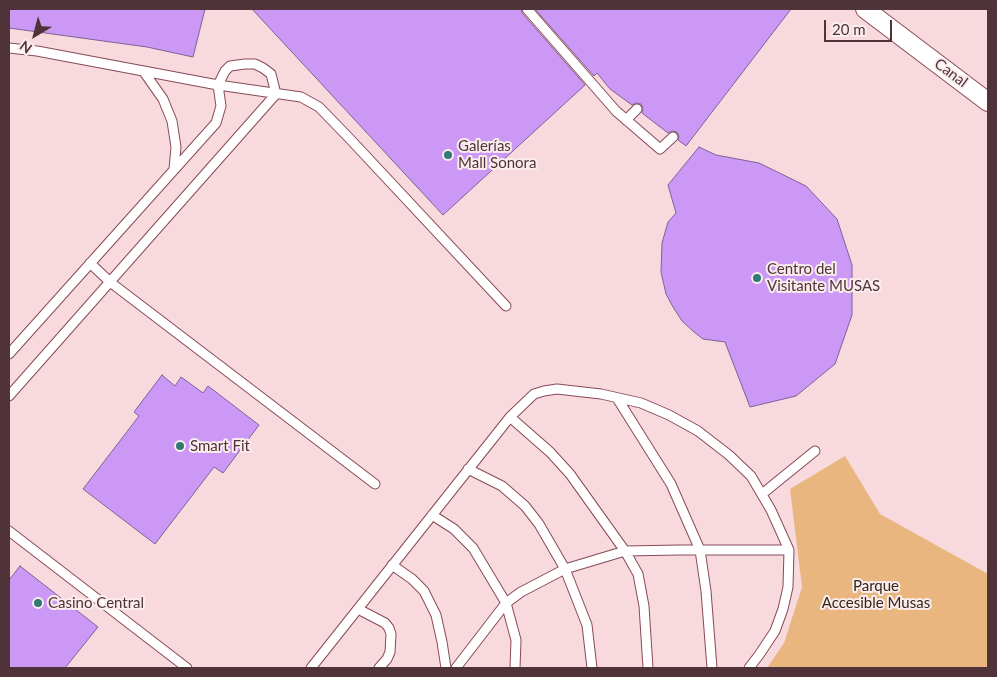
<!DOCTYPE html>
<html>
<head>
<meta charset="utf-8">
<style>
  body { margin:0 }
  #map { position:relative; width:997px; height:677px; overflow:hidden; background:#f8dade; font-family:Lato,sans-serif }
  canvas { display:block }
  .frame { position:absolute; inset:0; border:10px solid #503338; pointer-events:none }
  .north { position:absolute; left:10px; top:10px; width:50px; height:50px; -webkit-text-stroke:4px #fbecee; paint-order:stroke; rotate:217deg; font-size:14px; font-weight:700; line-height:20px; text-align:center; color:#503338 }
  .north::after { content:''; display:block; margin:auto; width:18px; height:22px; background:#503338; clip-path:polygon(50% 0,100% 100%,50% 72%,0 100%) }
  .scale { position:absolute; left:824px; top:20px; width:68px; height:22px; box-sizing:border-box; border:2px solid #503338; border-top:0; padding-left:6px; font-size:15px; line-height:18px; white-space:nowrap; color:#503338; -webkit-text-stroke:4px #fbecee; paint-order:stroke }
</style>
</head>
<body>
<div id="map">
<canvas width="997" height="677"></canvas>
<div class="frame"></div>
<div class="north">N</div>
<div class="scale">20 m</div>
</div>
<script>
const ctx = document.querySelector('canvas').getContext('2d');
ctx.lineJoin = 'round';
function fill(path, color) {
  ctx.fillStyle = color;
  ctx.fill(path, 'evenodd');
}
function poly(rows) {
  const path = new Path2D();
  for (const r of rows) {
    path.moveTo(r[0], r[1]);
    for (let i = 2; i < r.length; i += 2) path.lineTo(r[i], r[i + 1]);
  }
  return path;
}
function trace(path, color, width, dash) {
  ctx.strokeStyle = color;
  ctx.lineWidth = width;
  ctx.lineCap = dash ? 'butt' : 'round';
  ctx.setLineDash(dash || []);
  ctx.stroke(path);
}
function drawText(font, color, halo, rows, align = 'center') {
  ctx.font = font + ' Lato,sans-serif';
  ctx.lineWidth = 4;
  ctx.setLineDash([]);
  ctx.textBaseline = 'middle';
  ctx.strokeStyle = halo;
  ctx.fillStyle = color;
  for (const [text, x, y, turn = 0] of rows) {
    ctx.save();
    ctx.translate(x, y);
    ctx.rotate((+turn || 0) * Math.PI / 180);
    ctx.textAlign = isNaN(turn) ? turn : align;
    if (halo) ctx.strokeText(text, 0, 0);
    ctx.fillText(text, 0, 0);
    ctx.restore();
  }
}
fill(poly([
  [845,456,880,514,988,574,988,668,767,668,784,643,802,587,790,489]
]), '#e9b67f');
const building = poly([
  [9,9,205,9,193,57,147,47,9,28,9,9],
  [252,9,521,9,522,13,585,85,443,215,252,9],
  [535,9,791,9,686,146,678,140,679,136,677,132,672,131,668,133,642,113,643,108,641,104,636,103,632,105,610,89,597,73,594,76,535,9],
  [699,147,716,155,759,163,806,186,837,219,852,265,852,315,835,364,796,396,750,407,725,342,703,339,694,332,682,321,673,307,666,294,661,272,662,243,668,222,676,213,668,185,699,147],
  [162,375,175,386,181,377,203,393,208,386,259,425,223,473,214,467,155,544,83,489,139,416,134,412,162,375],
  [20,566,98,627,65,668,9,668,9,580,20,566]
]);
fill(building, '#cb98f6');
trace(building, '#7d6195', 1);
const service = poly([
  [527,9,616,111,660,149,673,137],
  [9,48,37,51,218,85,301,97,319,107,350,139,506,306],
  [144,72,163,99,172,121,176,147,174,169],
  [626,120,637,109],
  [90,263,110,282,375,484],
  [9,354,216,123,221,106,218,85,225,71,230,66,245,64,255,64,263,68,271,74,276,94],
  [9,396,276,94],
  [617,398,671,484,700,550,706,591,712,668],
  [510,417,550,452,570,474,625,551,638,574,644,606,648,668],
  [468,469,502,486,525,506,539,524,565,569,587,625,592,668],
  [762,494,815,451],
  [432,515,454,529,473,548,506,603,516,640,515,668],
  [9,531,187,668],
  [392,565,412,579,424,591,436,615,442,642,446,668],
  [358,609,385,623,389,628,391,634,390,652,387,659,379,668],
  [311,668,510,417,534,394,544,391,557,389,601,394,641,403,669,415,698,431,729,455,751,476,771,510,789,550,788,587,783,609,775,631,759,655,749,668],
  [456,668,506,603,521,592,565,569,625,551,679,550,789,550]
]);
const minor = poly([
  [865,9,988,102]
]);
trace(service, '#884a56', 11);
trace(minor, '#884a56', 20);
trace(service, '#fff', 9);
trace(minor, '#fff', 18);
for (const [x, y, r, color] of [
  [448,155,5,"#317974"],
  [757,278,5,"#317974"],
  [180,446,5,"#317974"],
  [38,603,5,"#317974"]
]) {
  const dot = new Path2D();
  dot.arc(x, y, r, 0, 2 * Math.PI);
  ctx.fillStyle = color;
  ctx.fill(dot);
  trace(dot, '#fbecee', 2);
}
drawText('15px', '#503338', '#fbecee', [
  ["Canal",951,73,37]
]);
drawText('15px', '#503338', '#fbecee', [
  ["Galerías",458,146],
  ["Mall Sonora",458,163],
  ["Centro del",767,269],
  ["Visitante MUSAS",767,286],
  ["Smart Fit",190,446],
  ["Casino Central",48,603]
], 'left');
drawText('15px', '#352617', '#fbecee', [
  ["Parque",876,586],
  ["Accesible Musas",876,603]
]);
</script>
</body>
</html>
